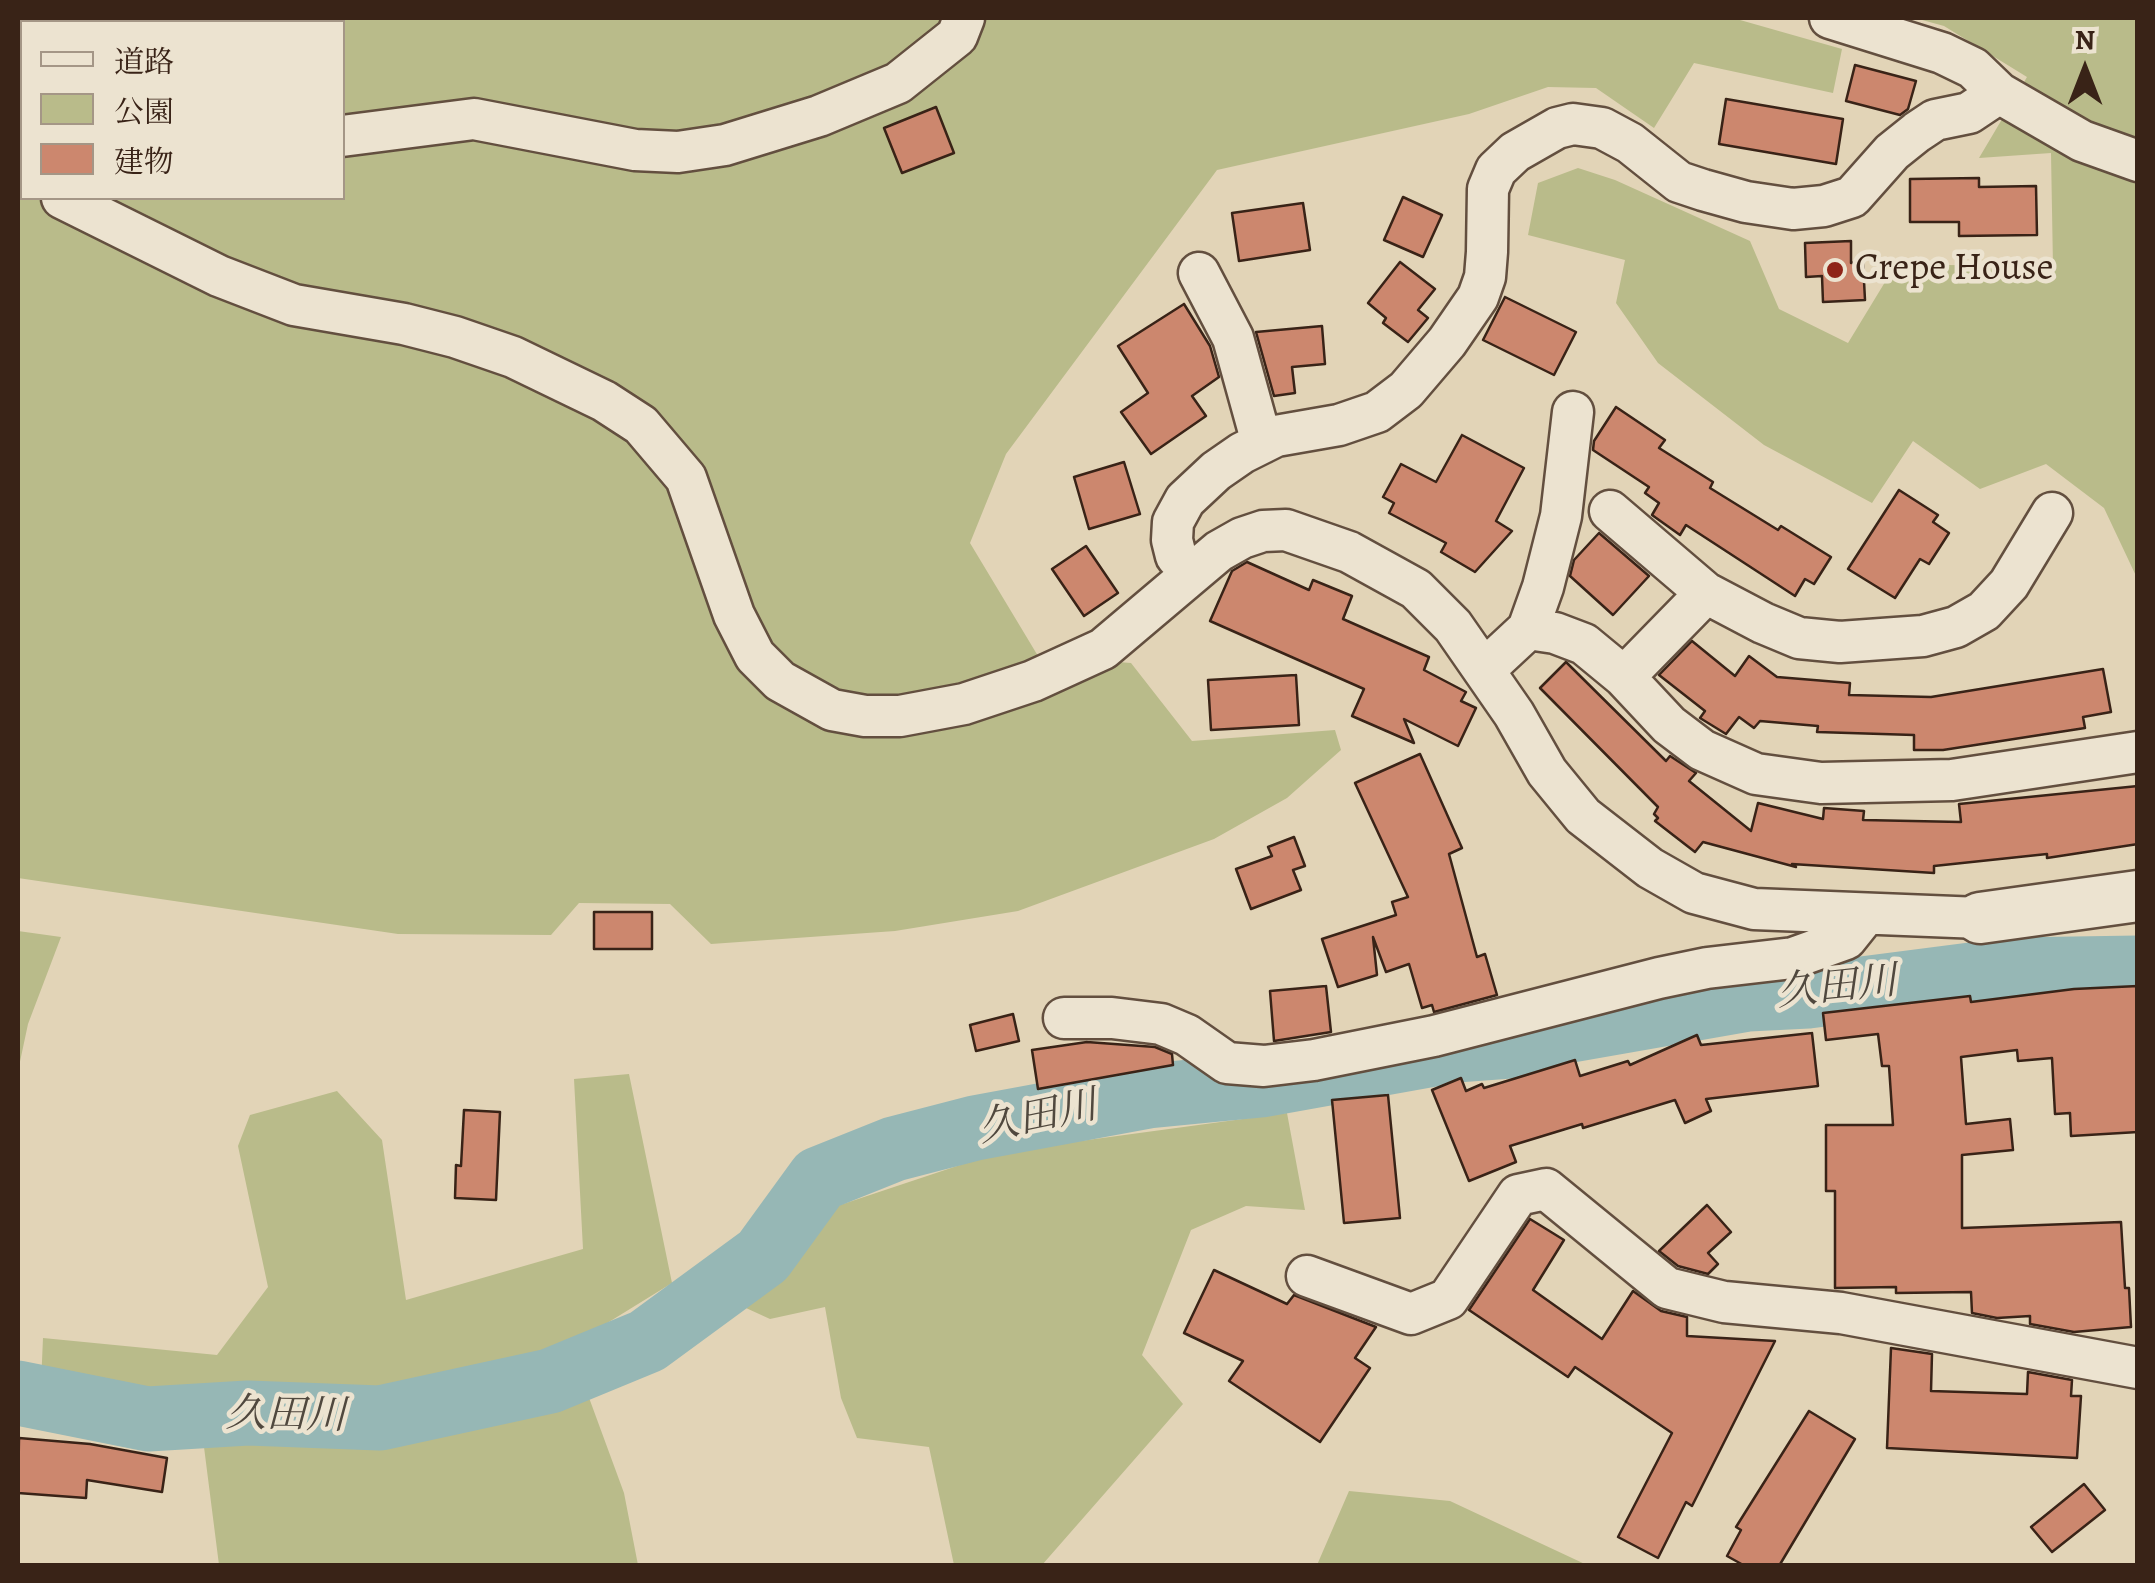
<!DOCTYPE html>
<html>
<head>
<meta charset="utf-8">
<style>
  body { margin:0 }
  #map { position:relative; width:2155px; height:1583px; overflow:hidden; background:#e2d4b7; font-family:Alegreya,"Noto Serif JP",serif }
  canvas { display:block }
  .frame { position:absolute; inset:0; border:20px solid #392317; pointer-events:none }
  .legend { position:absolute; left:20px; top:20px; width:325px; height:180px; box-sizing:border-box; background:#ece3d0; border:2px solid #a49686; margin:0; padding:12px 18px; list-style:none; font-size:30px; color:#392317 }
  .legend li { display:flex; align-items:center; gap:20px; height:50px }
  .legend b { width:50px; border:2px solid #a49686 }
  .north { position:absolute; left:2035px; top:20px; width:100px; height:100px; -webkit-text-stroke:8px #ece3d0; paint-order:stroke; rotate:0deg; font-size:28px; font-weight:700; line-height:40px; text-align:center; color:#392317 }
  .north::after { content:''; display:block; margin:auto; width:35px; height:45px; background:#392317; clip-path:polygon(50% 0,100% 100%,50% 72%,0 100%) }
</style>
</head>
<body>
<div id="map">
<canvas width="2155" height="1583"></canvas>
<div class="frame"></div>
<ul class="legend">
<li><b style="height:12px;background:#ece3d0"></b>道路</li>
<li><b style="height:28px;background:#b9bb8a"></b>公園</li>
<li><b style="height:28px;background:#cc876e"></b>建物</li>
</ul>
<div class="north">N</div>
</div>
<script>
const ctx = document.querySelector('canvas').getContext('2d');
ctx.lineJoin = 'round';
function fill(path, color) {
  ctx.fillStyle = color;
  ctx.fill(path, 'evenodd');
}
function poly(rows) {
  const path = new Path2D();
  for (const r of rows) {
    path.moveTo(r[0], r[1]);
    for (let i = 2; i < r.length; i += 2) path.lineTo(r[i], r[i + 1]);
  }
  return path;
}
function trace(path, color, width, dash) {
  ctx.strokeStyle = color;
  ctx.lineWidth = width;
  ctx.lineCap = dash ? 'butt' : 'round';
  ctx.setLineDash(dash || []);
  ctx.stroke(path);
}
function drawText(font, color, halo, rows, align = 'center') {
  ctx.font = font + ' Alegreya,"Noto Serif JP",serif';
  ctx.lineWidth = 9;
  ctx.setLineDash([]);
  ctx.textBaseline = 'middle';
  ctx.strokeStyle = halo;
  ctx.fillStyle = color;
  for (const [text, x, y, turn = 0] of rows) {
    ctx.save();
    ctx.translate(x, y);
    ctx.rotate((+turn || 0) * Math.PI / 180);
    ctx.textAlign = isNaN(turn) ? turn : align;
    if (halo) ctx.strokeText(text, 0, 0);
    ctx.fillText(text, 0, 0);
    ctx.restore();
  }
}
fill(poly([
  [18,18,1733,18,1842,49,1833,93,1694,63,1654,128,1596,88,1548,87,1469,114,1217,170,1006,454,970,543,1038,656,1131,663,1192,741,1335,730,1341,750,1287,798,1214,839,1018,911,895,931,711,944,670,904,579,903,551,935,398,934,18,878],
  [22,22,342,22,342,198,22,198],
  [1915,18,2137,18,2137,578,2104,508,2046,464,1980,489,1913,441,1872,503,1764,445,1658,363,1616,303,1625,260,1528,235,1538,183,1578,168,1615,180,1750,241,1779,309,1848,343,1896,264,2053,267,2051,153,1979,158,2027,77,1944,26],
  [18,931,61,937,28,1024,18,1071],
  [629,1074,672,1283,570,1346,624,1493,638,1565,219,1565,197,1392,41,1384,43,1338,217,1355,268,1287,238,1146,250,1115,337,1091,382,1140,406,1300,583,1249,574,1079],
  [1287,1113,1305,1210,1246,1206,1191,1230,1142,1355,1183,1404,1042,1565,954,1565,929,1447,857,1438,841,1398,825,1307,770,1319,746,1308,822,1211,999,1152],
  [1349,1491,1450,1501,1587,1565,1317,1565]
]), '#b9bb8a');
trace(poly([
  [18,1393,148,1419,248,1413,380,1418,550,1381,647,1341,763,1256,819,1179,894,1149,975,1128,1148,1096,1261,1085,1456,1050,1510,1046,1554,1033,1748,999,1808,996,2010,970,2138,968]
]), '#96b7b5', 65);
const building = poly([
  [1855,65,1916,81,1908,109,1900,115,1846,101,1855,65],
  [1726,99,1843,119,1836,164,1719,144,1726,99],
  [936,107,954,153,902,173,884,128,936,107],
  [1979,178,1979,187,2036,186,2037,235,1959,236,1959,222,1910,222,1910,179,1979,178],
  [1403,197,1442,215,1423,257,1384,240,1403,197],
  [1303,203,1310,250,1239,261,1232,213,1303,203],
  [1851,241,1851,263,1863,262,1865,300,1823,302,1822,276,1806,277,1805,243,1851,241],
  [1400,262,1435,289,1418,310,1428,318,1408,342,1383,323,1386,318,1368,303,1400,262],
  [1505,297,1576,332,1554,375,1483,340,1505,297],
  [1184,304,1210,346,1219,377,1192,396,1206,416,1151,454,1121,412,1148,393,1118,346,1184,304],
  [1322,326,1325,364,1292,367,1295,393,1274,396,1256,332,1322,326],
  [1616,407,1665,440,1659,448,1713,482,1710,488,1778,530,1781,526,1831,557,1814,584,1805,579,1795,596,1686,525,1680,535,1652,515,1659,503,1645,493,1649,487,1593,450,1594,441,1616,407],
  [1462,435,1524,468,1496,521,1512,531,1475,572,1441,552,1446,543,1389,513,1394,503,1383,497,1401,464,1436,482,1462,435],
  [1124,462,1140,514,1089,529,1074,477,1124,462],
  [1899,490,1938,515,1933,522,1949,533,1929,564,1920,559,1895,598,1848,569,1899,490],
  [1599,533,1649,576,1613,615,1570,576,1574,560,1599,533],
  [1086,546,1118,593,1084,616,1052,569,1086,546],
  [1247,562,1309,590,1313,580,1352,596,1343,619,1429,657,1424,670,1466,692,1461,701,1476,708,1458,746,1404,719,1414,743,1352,716,1364,689,1210,621,1232,571,1247,562],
  [1692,641,1735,676,1749,656,1777,677,1850,683,1849,695,1931,697,2103,669,2111,712,2083,717,2085,728,1943,750,1914,750,1914,735,1817,732,1818,726,1760,721,1754,728,1739,717,1726,734,1700,718,1705,711,1659,675,1692,641],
  [1566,662,1666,761,1670,756,1696,773,1689,781,1751,831,1758,803,1823,819,1824,808,1864,811,1863,820,1961,822,1959,804,2138,786,2138,844,2047,858,2047,854,1934,866,1934,873,1792,864,1796,867,1703,842,1695,852,1655,821,1658,818,1654,814,1658,807,1540,688,1566,662],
  [1296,675,1299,725,1211,730,1208,680,1296,675],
  [1420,754,1462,848,1449,854,1477,957,1485,954,1497,995,1434,1012,1432,1005,1422,1008,1409,964,1386,972,1373,937,1377,975,1338,987,1322,939,1396,915,1392,902,1408,897,1355,783,1420,754],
  [1294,837,1305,866,1293,870,1301,890,1251,909,1236,869,1272,856,1268,847,1294,837],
  [594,912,652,912,652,949,594,949,594,912],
  [1326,986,1331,1032,1274,1041,1270,991,1326,986],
  [2138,986,2138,1132,2071,1136,2070,1113,2055,1114,2052,1058,2018,1061,2017,1050,1961,1057,1966,1124,2010,1119,2013,1150,1962,1155,1962,1228,2121,1222,2125,1288,2129,1288,2131,1327,2074,1332,2030,1324,2030,1316,1997,1318,1972,1313,1971,1292,1896,1293,1896,1287,1835,1288,1835,1191,1826,1191,1826,1125,1893,1125,1889,1066,1882,1066,1878,1034,1826,1040,1823,1013,1970,996,1971,1002,2074,989,2138,986],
  [1013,1014,1019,1041,976,1051,970,1025,1013,1014],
  [1812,1033,1818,1086,1706,1099,1711,1111,1685,1123,1675,1100,1583,1128,1582,1124,1510,1146,1516,1162,1469,1181,1432,1090,1461,1078,1466,1091,1482,1084,1484,1088,1575,1060,1580,1076,1628,1061,1630,1065,1697,1035,1701,1045,1812,1033],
  [1087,1042,1155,1047,1172,1054,1173,1065,1038,1089,1032,1050,1087,1042],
  [1388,1095,1400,1218,1344,1223,1332,1100,1388,1095],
  [464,1110,500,1112,496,1200,455,1198,456,1165,461,1166,464,1110],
  [1707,1205,1731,1232,1708,1253,1718,1264,1708,1274,1678,1266,1659,1251,1707,1205],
  [1530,1219,1564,1240,1533,1290,1602,1339,1633,1291,1661,1311,1687,1317,1687,1336,1775,1341,1692,1506,1686,1502,1658,1558,1618,1537,1672,1433,1575,1367,1568,1377,1469,1310,1530,1219],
  [1214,1270,1287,1304,1294,1295,1376,1327,1355,1358,1370,1368,1320,1442,1229,1381,1243,1361,1184,1333,1214,1270],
  [1891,1348,1932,1354,1931,1391,2027,1394,2028,1372,2072,1380,2071,1396,2081,1396,2077,1458,1887,1448,1891,1348],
  [1809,1411,1855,1439,1779,1566,1745,1566,1727,1556,1741,1530,1736,1527,1809,1411],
  [19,1438,90,1444,167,1458,162,1492,87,1480,86,1498,18,1493,19,1438],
  [2084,1484,2105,1510,2052,1552,2031,1527,2084,1484]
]);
fill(building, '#cc876e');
trace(building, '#392317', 2.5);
const minor = poly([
  [1830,18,1942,53,1973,68,1999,93,2082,141,2138,161],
  [18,32,22,36],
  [342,136,474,119,635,150,678,152,725,145,819,116,898,83,957,36,964,18],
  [18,175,22,177],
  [62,198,219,276,294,305,404,324,455,337,513,357,604,401,641,425,686,478,734,615,755,656,780,681,832,710,865,716,900,716,964,704,1033,681,1103,649,1219,551,1242,538,1263,531,1286,530,1349,552,1416,589,1453,626,1514,714,1547,772,1583,816,1650,868,1694,893,1754,909,1980,918],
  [1199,273,1233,338,1262,443],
  [1610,511,1706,593,1763,623,1799,638,1840,642,1923,636,1956,627,1984,611,2009,584,2052,513],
  [1191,573,1176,556,1172,540,1173,522,1185,500,1216,471,1242,453,1276,436,1339,425,1377,412,1406,390,1447,342,1478,297,1485,277,1487,252,1488,189,1496,170,1515,152,1557,128,1573,124,1602,128,1630,143,1679,182,1703,190,1746,202,1793,209,1824,206,1852,197,1892,152,1917,132,1935,120,1969,113,1999,93],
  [1528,629,1555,633,1584,644,1624,677,1669,725,1702,750,1756,774,1821,783,1952,780,2138,752],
  [1485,669,1528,629,1543,587,1561,516,1573,412],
  [1624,677,1706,593],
  [1064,1018,1112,1018,1161,1024,1187,1035,1227,1063,1264,1066,1314,1060,1434,1036,1659,978,1707,968,1793,958,1846,939,1866,914],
  [1307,1276,1411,1314,1448,1299,1518,1195,1546,1189,1667,1288,1724,1302,1841,1313,2138,1368]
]);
const tertiary = poly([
  [1980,918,2138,896]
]);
trace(minor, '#634f3f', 45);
trace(tertiary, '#634f3f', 55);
trace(minor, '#ece3d0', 40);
trace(tertiary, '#ece3d0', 50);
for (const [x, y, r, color] of [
  [1835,270,10,"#8f2418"]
]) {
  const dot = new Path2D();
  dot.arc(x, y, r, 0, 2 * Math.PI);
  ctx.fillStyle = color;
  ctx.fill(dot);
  trace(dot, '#ece3d0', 4);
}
drawText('38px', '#392317', '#ece3d0', [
  ["Crepe House",1855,270]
], 'left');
drawText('italic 40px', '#50483e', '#ece3d0', [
  ["久田川",1837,989,-6],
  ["久田川",1038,1119,-12],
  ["久田川",286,1417,1]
]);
</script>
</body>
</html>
